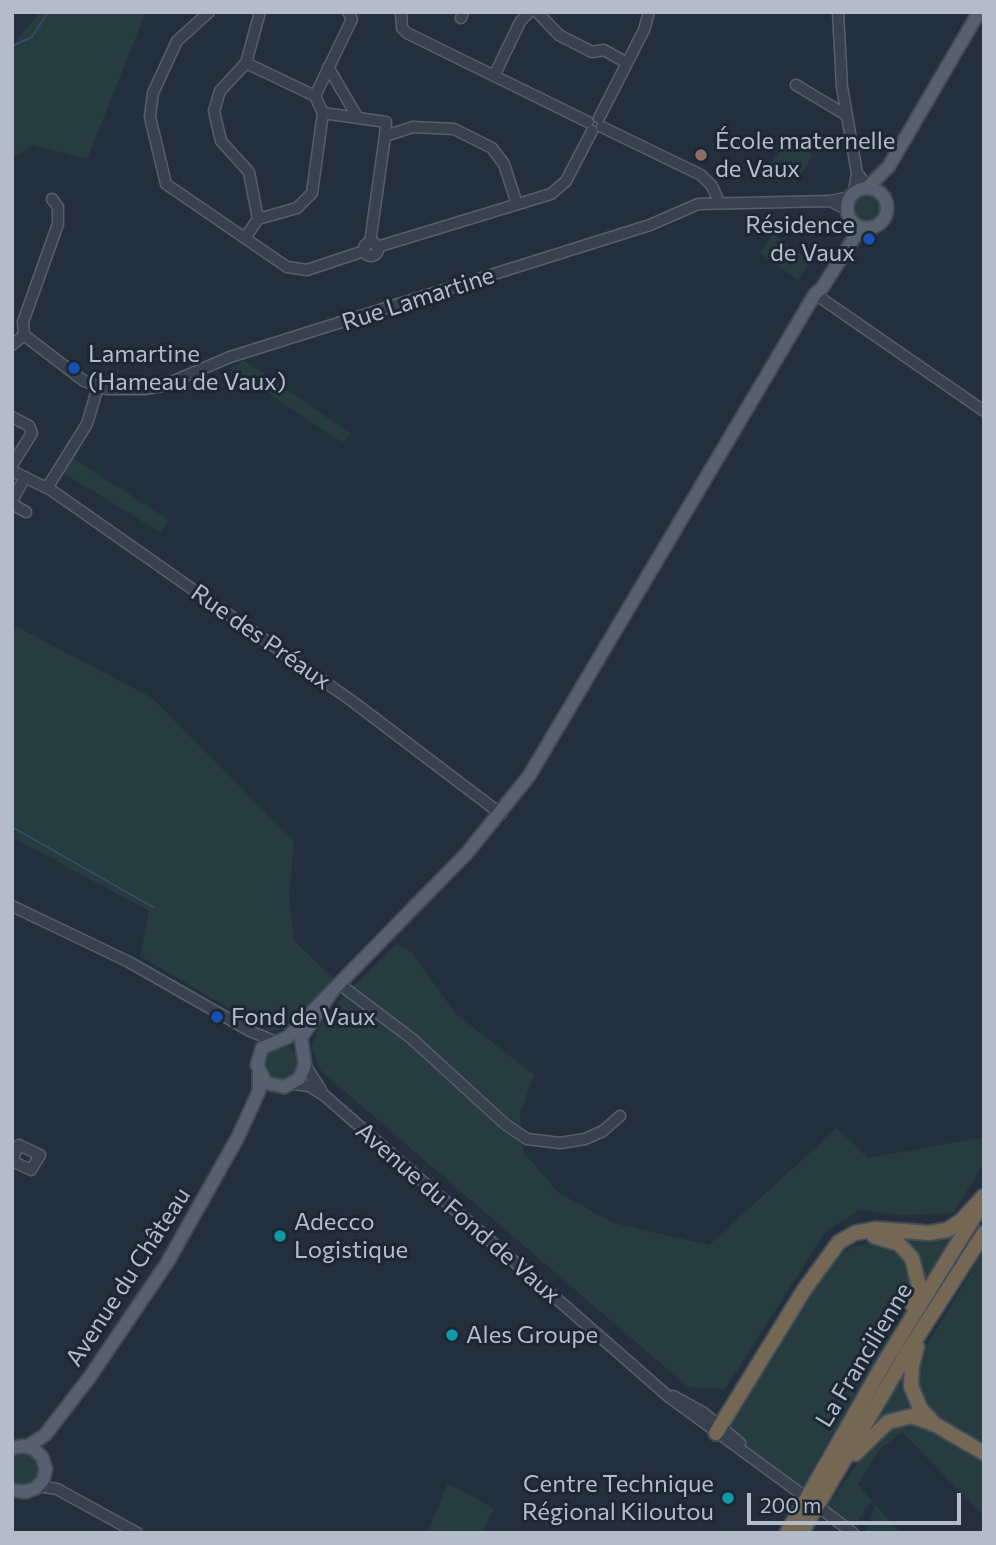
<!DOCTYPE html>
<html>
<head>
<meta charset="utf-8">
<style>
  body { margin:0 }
  #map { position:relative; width:996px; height:1545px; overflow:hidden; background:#242f3e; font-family:Commissioner,sans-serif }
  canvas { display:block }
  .frame { position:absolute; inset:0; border:14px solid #b4bcc9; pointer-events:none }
  .scale { position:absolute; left:747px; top:1493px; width:214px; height:32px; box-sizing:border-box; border:4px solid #b4bcc9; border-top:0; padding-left:9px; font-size:21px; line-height:24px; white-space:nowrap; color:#b4bcc9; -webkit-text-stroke:5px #1d2633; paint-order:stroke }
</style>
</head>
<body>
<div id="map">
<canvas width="996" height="1545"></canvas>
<div class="frame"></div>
<div class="scale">200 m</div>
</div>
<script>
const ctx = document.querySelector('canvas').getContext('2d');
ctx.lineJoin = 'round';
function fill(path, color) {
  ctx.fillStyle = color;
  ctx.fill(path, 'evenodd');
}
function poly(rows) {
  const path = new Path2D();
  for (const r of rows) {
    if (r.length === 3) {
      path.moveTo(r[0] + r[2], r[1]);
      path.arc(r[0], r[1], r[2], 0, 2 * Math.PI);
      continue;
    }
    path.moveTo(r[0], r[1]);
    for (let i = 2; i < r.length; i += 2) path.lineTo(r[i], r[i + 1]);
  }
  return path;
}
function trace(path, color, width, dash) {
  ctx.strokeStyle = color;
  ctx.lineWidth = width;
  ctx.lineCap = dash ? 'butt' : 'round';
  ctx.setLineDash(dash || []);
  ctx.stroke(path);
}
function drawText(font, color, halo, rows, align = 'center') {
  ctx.font = font + ' Commissioner,sans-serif';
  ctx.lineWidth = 6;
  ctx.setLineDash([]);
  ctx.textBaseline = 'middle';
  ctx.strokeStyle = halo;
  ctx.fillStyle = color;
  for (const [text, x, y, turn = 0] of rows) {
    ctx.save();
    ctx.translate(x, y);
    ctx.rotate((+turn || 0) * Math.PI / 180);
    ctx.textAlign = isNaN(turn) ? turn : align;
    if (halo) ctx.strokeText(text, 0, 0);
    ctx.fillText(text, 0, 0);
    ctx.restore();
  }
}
fill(poly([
  [40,12,146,12,87,159,32,145,12,159,12,46],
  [786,139,813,155,798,180,771,164],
  [867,207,15],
  [773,234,811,261,798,280,760,253],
  [244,361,245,361,351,434,342,442,230,368],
  [73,458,169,520,160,532,63,473],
  [12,624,152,698,294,841,289,896,294,941,333,978,290,1028,269,1032,140,956,149,911,12,837],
  [397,944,411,952,456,1014,534,1075,520,1114,523,1152,559,1193,614,1223,709,1245,837,1128,868,1158,984,1137,984,1163,953,1213,901,1215,860,1210,826,1231,725,1389,688,1387,321,1071,311,1046,322,1023,345,994],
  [281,1064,18],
  [958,1229,926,1284,892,1234],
  [874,1241,895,1248,910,1264,913,1294,801,1489,757,1456,732,1433,730,1425,828,1264,851,1247],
  [984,1250,984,1448,935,1421,918,1396,917,1362],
  [906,1370,918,1412,871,1428],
  [912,1420,984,1458,984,1516,902,1432,880,1449,858,1484,872,1501,858,1520,845,1522,826,1508,879,1432],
  [24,1452,35,1458,39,1470,33,1482,22,1486,12,1482,12,1456],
  [448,1483,494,1509,482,1533,427,1533],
  [876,1505,882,1513,901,1533,865,1533]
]), '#263c3f');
trace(poly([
  [12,46,32,37,48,12],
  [12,827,153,907]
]), '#394c67', 2);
const minor = poly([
  [209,12,177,41,153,93,150,117,166,184,287,267,307,270,364,251],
  [401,12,402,28,407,33,588,122],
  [537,12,559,35,592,52,604,50,627,63],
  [838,12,842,87,857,173],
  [461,18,463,12],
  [246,63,260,12],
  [328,67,358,118,386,122,385,136],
  [494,76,520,22,529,12],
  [796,85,846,115],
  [315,96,352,19,348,12],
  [323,113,358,118],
  [599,118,644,30,649,12],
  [602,127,701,175,712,186,719,202],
  [854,192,857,173,868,187],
  [846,209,830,201,850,197],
  [245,238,258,219,297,208,312,193,323,113,315,96,246,63,220,91,214,111,221,141,249,172,258,219],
  [371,249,7],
  [370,243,385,136,413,127,454,129,492,148,504,164,517,204],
  [377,247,551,194,566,181,592,131],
  [815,294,984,411],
  [24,335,84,381,106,389,145,389,162,386,230,357,650,225,698,204,830,201],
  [24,335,23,322,58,224,58,207,52,199],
  [12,345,24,335],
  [12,417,29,426,32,433,12,465],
  [12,471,51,490,352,701,501,814],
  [47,488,87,424,98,387],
  [12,501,25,477],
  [12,504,26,512],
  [12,906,129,962,250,1031,274,1041],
  [338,983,411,1038,505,1124,527,1139,560,1143,585,1139,603,1131,620,1116],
  [305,1065,321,1090],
  [293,1084,309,1086,325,1096,669,1397,800,1493],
  [12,1160,19,1145,40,1155,31,1170,12,1161],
  [673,1396,704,1413,740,1443],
  [38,1486,57,1489,137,1533],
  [824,1511,853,1533]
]);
const major = poly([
  [868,187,889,166,979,12],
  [867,208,20],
  [333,990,288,1037,262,1048,257,1065,266,1083,284,1087,299,1079,305,1065,301,1038,333,990,467,853,529,776,815,294,822,288,861,227],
  [28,1446,45,1435,89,1378,167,1263,238,1137,259,1091,259,1074],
  [12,1448,24,1446,34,1449,42,1457,46,1469,43,1480,36,1488,25,1492,12,1490]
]);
const highway = poly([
  [874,1236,899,1244,912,1258,919,1286,913,1306],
  [917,1347,912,1365,911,1386,920,1408,932,1421],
  [716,1433,804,1290,839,1242,855,1233,876,1229,929,1233,947,1230,961,1221,984,1196],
  [855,1454,888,1422,912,1416,936,1425,984,1453],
  [787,1533,884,1363,977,1212],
  [801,1533,907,1353,984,1233]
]);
trace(minor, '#565f6c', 13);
trace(major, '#414a57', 16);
trace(highway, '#434c59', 18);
trace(minor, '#38414e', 10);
trace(major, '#56606e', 12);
trace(highway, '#746855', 14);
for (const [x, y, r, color] of [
  [701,155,7,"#8d6e63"],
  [869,239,7,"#1a4fb4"],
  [74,368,7,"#1a4fb4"],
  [217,1017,7,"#1a4fb4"],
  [280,1236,7,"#0f9aa8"],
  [452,1335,7,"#0f9aa8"],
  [728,1498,7,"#0f9aa8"]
]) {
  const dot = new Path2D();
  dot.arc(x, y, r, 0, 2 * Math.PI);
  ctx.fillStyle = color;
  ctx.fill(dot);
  trace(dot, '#1d2633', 2.5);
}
drawText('24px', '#b4bcc9', '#1d2633', [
  ["École maternelle",715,141],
  ["de Vaux",715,169],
  ["Résidence",855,225,"right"],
  ["de Vaux",855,253,"right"],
  ["Lamartine",88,354],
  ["(Hameau de Vaux)",88,382],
  ["Fond de Vaux",231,1017],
  ["Adecco",294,1222],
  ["Logistique",294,1250],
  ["Ales Groupe",466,1335],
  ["Centre Technique",714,1484,"right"],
  ["Régional Kiloutou",714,1512,"right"]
], 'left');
drawText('24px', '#b4bcc9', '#1d2633', [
  ["Rue Lamartine",418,299,-18],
  ["Rue des Préaux",261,637,35],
  ["Avenue du Fond de Vaux",458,1213,41],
  ["Avenue du Château",128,1277,-57],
  ["La Francilienne",864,1355,-59]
]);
</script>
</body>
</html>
